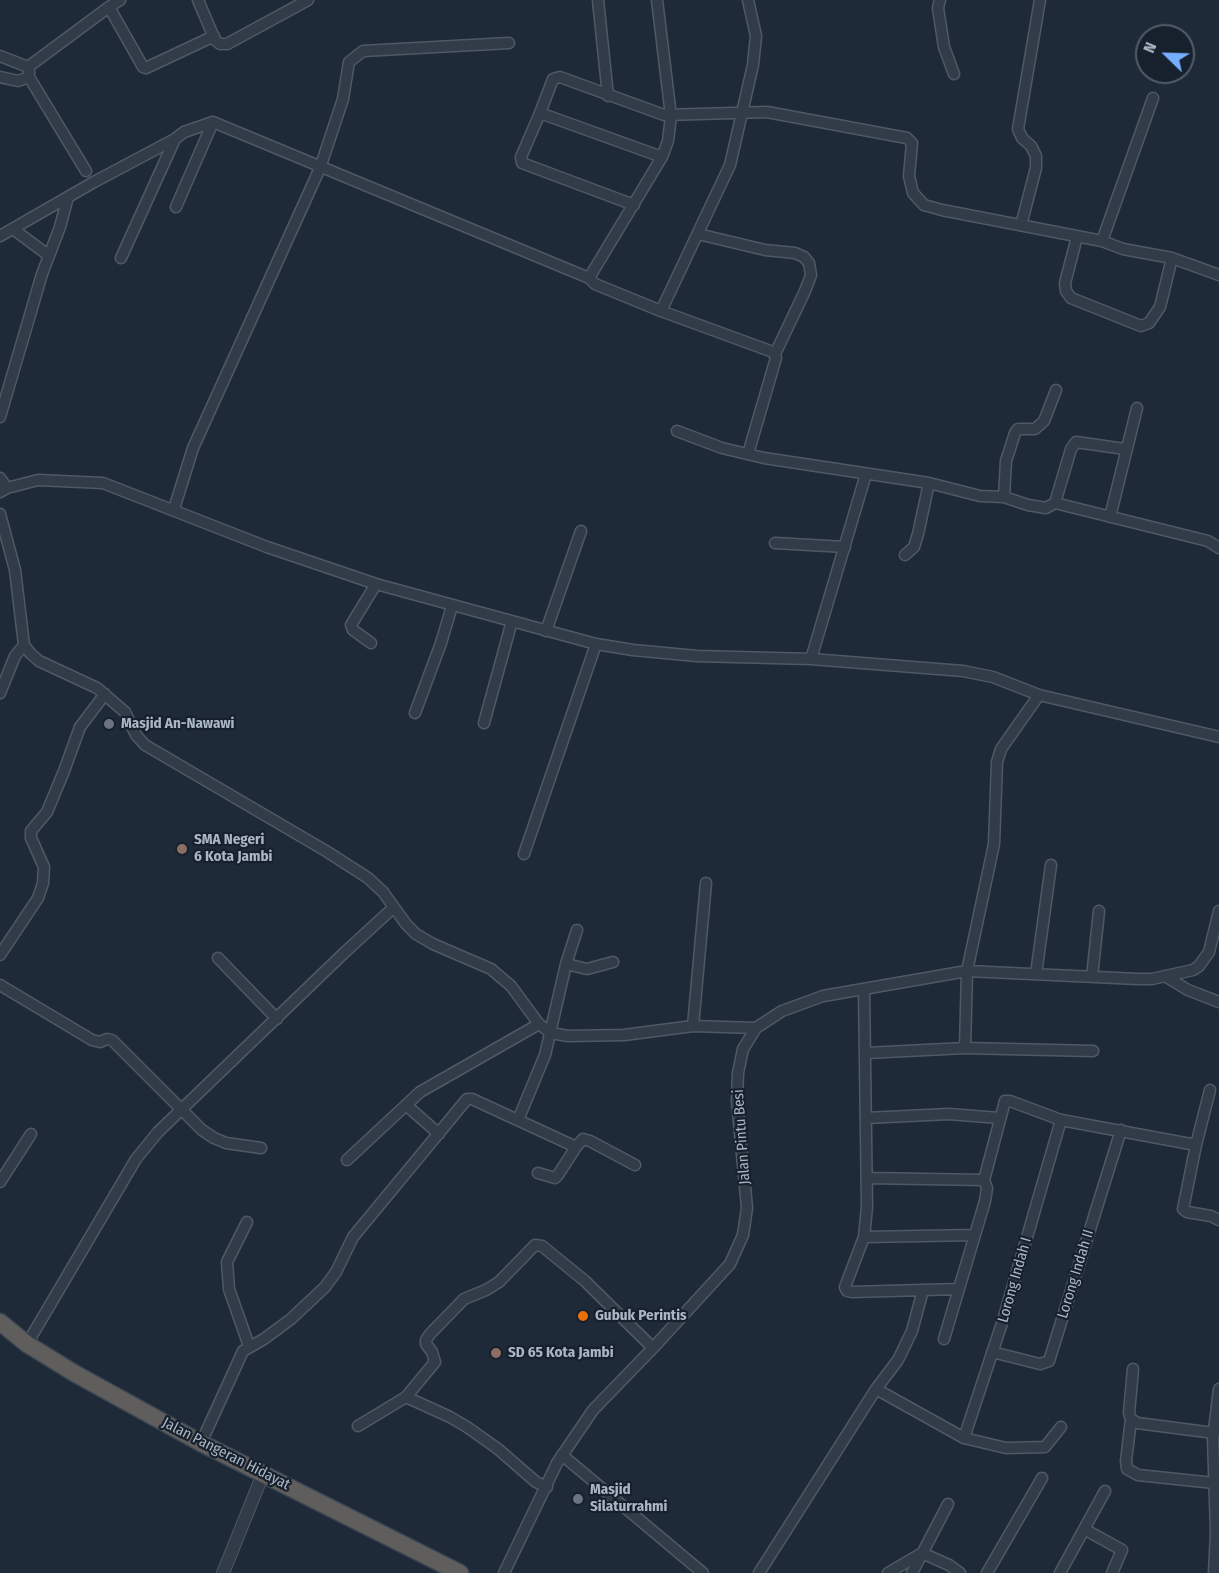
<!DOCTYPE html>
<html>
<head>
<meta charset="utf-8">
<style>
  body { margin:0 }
  #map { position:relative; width:1219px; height:1573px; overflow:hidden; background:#1e2a38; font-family:"Fira Sans Condensed",sans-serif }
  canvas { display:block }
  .north { position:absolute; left:1135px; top:24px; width:60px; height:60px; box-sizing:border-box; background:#17212d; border:2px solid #525d6a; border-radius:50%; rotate:293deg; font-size:16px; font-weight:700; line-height:24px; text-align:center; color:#abb6c5 }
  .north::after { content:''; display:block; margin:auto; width:21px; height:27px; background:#77afff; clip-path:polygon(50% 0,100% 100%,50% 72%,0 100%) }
</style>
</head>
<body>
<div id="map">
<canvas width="1219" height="1573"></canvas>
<div class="north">N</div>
</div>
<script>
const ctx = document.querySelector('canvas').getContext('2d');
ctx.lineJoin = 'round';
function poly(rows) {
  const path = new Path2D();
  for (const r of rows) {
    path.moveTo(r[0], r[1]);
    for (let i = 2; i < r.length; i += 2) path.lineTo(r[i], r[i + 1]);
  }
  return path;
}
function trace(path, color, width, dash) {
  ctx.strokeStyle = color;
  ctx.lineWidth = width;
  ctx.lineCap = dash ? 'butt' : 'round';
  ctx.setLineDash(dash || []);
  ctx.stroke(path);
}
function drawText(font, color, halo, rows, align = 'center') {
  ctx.font = font + ' "Fira Sans Condensed",sans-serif';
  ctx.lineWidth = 4.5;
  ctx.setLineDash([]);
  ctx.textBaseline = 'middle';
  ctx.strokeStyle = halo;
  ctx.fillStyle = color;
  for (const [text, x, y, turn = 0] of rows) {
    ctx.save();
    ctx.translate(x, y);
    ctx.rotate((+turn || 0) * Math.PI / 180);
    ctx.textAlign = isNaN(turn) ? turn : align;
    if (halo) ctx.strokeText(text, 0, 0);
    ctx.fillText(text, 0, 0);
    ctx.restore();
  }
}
const minor = poly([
  [198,0,215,40,220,44,227,44,308,0],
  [598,0,608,96],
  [940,0,938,8,944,47,954,74],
  [109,7,143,67,146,68,214,36],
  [0,56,28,67],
  [28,67,109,7,120,0],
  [0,77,18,81,29,77,29,71],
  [29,77,86,171],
  [540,113,521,157,522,163,634,205],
  [662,157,540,113,553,79,560,77,664,115,767,112,907,138,912,143,909,176,913,193,924,205,942,210,1102,241,1123,249,1172,258,1219,275],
  [176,207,213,122],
  [1021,225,1036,168,1036,156,1031,146,1022,138,1018,129,1040,0],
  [13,229,48,255],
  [698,234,765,250,795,253,804,257,809,263,811,275,805,291,775,354],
  [0,236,94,182,175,139,184,132,213,122,589,278,595,284,661,311,773,352,776,358,748,454],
  [1077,237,1065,283,1066,291,1071,298,1141,326,1149,323,1160,307,1172,258],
  [1102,241,1153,98],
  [121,258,175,139],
  [589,278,662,157,668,141,671,116,657,0],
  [661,311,730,165,753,65,756,36,748,0],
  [0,417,42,274,60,227,68,197],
  [677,431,722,448,764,458,929,483,980,496,1004,497,1028,505,1046,508,1055,503,1071,449,1076,442,1125,449],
  [0,478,7,488],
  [0,492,7,488,38,480,103,483,267,547,376,584,596,644,633,650,697,656,811,659,963,671,993,677,1039,695,1219,737],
  [1004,497,1006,461,1015,433,1018,429,1035,429,1044,421,1056,390],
  [1055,503,1208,541,1219,548],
  [174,509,193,448,320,168,343,99,349,62,363,51,509,43],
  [0,514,15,570,24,645,30,653,39,661,97,688,125,712,136,735,145,745,326,851,368,878,383,892,406,924,416,934,433,944,491,969,511,986,539,1024],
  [1110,517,1137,408],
  [775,543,845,547],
  [905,555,914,547,918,534,929,483],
  [546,631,581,531],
  [371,643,353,630,351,625,376,584],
  [811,659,866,474],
  [0,693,15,656,24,645],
  [415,713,441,643,452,606],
  [484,723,512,621],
  [524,854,596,644],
  [0,955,38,898,43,883,44,867,31,838,31,831,47,812,64,771,80,727,105,694],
  [218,958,277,1019],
  [566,964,587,969,613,962],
  [1036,974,1051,865],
  [1165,976,1188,990,1219,1002],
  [1092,977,1099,911],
  [0,985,92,1040,100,1042,107,1039,112,1040,202,1130,214,1138,226,1143,261,1148],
  [864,989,867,1207,864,1237,845,1287,847,1291,852,1292,959,1289],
  [693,1026,706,883],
  [965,1048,967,971,1138,979,1152,979,1193,970,1199,966,1209,952,1219,911],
  [866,1053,965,1048,1093,1051],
  [1210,1090,1196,1145,1183,1209,1187,1212,1211,1216,1219,1220],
  [406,1105,439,1134],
  [866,1118,949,1114,999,1118],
  [518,1120,545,1055,566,964,577,930],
  [347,1160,420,1092,539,1024,551,1033,568,1036,624,1035,693,1026,756,1028],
  [538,1173,555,1178,558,1175,576,1147,583,1139,590,1141,635,1165],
  [867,1178,984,1180],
  [0,1182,31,1134],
  [247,1222,227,1262,229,1289,249,1346],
  [864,1237,975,1235],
  [944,1339,985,1201,987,1188,984,1180,1005,1101,1010,1101,1061,1120,1196,1145],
  [27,1344,136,1159,158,1132,344,953,393,908],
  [992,1352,1040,1364,1049,1361,1121,1130],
  [1133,1369,1129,1413,1131,1419,1137,1423,1214,1433],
  [876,1389,964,1438,1006,1448,1045,1447,1061,1427],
  [406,1397,450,1417,467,1427,498,1449,536,1482,547,1487],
  [1131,1419,1126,1461,1127,1469,1138,1475,1214,1483],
  [358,1426,406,1397,435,1362,432,1352,426,1344,426,1340,430,1334,464,1299,486,1290,499,1282,535,1245,542,1246,585,1281,653,1348],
  [964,1438,1003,1320,1061,1120],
  [201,1443,243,1351,264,1339,291,1319,325,1287,336,1272,353,1237,467,1099,472,1099,576,1147],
  [562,1455,703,1573],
  [1084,1529,1122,1550,1112,1573],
  [922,1553,949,1565,960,1573],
  [504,1573,557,1463,593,1410,653,1348,730,1264,743,1235,747,1208,737,1101,738,1073,743,1049,756,1028,782,1011,823,996,967,971,994,844,997,762,1001,749,1039,695],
  [759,1573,876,1389,898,1360,912,1331,923,1290],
  [888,1573,922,1553],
  [912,1573,948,1504],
  [987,1573,1042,1478],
  [1060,1573,1105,1491],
  [1214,1573,1216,1532,1213,1438,1219,1389]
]);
const tertiary = poly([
  [223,1573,263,1474]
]);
const trunk = poly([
  [0,1322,27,1344,74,1373,201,1443,460,1573]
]);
trace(minor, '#4f5966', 13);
trace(tertiary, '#4f5966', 14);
trace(trunk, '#3c4653', 19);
trace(minor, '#323c48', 10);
trace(tertiary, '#323c48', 12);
trace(trunk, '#5f5e5c', 16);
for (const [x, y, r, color] of [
  [109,724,6,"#6b7280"],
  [182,849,6,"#8d6e63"],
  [583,1316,6,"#e8710a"],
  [496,1353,6,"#8d6e63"],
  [578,1499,6,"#6b7280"]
]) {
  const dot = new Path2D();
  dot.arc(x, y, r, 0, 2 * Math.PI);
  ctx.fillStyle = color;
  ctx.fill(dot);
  trace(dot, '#17212d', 2);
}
drawText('bold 15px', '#abb6c5', '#17212d', [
  ["Masjid An-Nawawi",121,724],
  ["SMA Negeri",194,840],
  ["6 Kota Jambi",194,857],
  ["Gubuk Perintis",595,1316],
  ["SD 65 Kota Jambi",508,1353],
  ["Masjid",590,1490],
  ["Silaturrahmi",590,1507]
], 'left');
drawText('15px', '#abb6c5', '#17212d', [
  ["Jalan Pintu Besi",742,1137,-94],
  ["Lorong Indah II",1076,1274,-73],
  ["Lorong Indah I",1015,1280,-74],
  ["Jalan Pangeran Hidayat",226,1454,27]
]);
</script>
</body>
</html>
